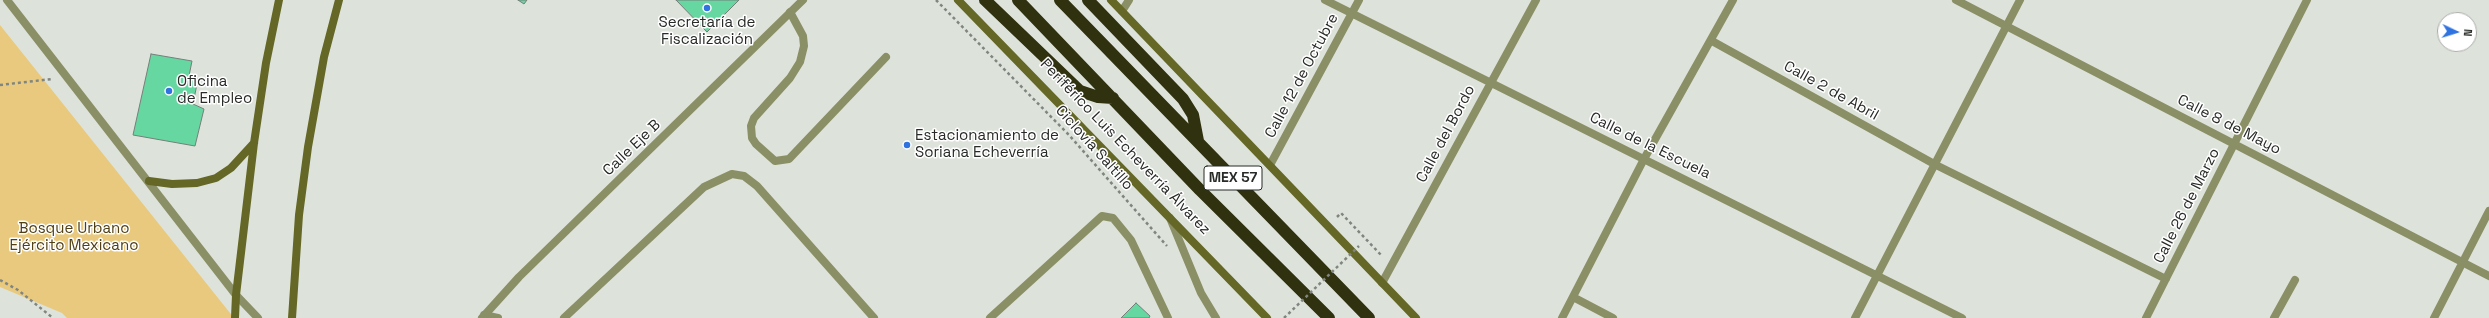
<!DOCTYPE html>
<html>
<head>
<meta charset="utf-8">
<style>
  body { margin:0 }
  #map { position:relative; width:2489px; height:318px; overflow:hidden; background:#dde3da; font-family:"Space Grotesk",sans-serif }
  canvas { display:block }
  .north { position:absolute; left:2437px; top:12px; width:40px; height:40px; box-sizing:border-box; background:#fff; border:1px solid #a9aaa8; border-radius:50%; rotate:94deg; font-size:11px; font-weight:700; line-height:16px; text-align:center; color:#272a26 }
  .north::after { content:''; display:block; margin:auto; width:14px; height:18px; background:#2e73e0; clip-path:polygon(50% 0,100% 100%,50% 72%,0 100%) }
</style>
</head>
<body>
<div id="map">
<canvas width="2489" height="318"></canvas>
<div class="north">N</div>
</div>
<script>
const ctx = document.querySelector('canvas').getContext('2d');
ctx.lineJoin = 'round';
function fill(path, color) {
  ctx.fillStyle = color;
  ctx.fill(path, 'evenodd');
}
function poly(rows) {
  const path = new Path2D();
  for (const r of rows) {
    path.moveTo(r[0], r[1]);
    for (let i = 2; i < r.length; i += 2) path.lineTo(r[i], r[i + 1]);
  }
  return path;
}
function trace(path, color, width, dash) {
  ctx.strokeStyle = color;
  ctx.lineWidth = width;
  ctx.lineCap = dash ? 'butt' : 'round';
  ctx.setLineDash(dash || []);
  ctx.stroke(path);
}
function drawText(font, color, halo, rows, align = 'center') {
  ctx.font = font + ' "Space Grotesk",sans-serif';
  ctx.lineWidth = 3;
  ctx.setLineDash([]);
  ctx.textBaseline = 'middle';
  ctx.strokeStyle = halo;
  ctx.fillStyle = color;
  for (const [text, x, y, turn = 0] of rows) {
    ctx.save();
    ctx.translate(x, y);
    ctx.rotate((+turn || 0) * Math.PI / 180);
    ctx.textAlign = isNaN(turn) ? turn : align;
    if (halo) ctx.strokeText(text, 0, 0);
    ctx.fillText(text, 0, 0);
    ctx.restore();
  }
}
fill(poly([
  [0,25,234,318,67,318,62,313,0,287]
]), '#e9c97d');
const building = poly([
  [518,0,527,0,524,4,518,0],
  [676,0,739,0,707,32,676,0],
  [151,54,192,61,189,76,198,79,193,104,204,109,195,146,133,135,151,54],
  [1136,303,1150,316,1149,318,1121,318,1136,303]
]);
fill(building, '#67d7a2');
trace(building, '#757f79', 1);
trace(poly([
  [936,0,1069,135,1167,246],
  [0,85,52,79],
  [1337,217,1341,213,1382,256],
  [0,280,18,290,53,318]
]), '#81857f', 2.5, [3, 3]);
trace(poly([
  [7,0,236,295],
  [1122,11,1129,0],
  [790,12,803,36,804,46,800,62,790,78,754,118,751,126,752,138,756,144,775,161,789,159,886,57],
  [1170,218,1201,293,1216,318],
  [484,315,498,318],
  [564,318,704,187,732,174,744,176,757,186,874,318],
  [990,318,1102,216,1113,218,1131,240,1168,318]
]), '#8b8f66', 8);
trace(poly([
  [1325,0,1962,318],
  [1956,0,2489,276],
  [1712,41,1936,165,2166,279],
  [1270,165,1359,0],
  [1382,283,1536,0],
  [236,295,258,318],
  [1573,297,1613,318],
  [482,318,519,277,803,0],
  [1562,318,1644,159,1733,0],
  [1855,318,2020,0],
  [2146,318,2307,0],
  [2274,318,2295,280],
  [2434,318,2489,211]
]), '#8b8f66', 8);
trace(poly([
  [958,0,1267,318],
  [1111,0,1416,318],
  [149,181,172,184,197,183,216,178,231,168,254,143],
  [235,318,236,295,254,143,266,63,279,0],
  [292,318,299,215,308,147,324,57,339,0]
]), '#646725', 8);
trace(poly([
  [985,0,1080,91,1098,97,1113,98],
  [1018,0,1200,190,1329,318],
  [1060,0,1369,318],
  [1088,0,1183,99,1193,115,1198,141]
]), '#2f310f', 12);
trace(poly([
  [1284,318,1359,246]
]), '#81857f', 2.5, [3, 3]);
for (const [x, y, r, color] of [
  [707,8,4,"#2e73e0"],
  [169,91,4,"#2e73e0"],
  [907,145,4,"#2e73e0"]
]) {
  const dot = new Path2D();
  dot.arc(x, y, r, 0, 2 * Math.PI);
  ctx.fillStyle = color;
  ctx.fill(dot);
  trace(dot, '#fff', 1.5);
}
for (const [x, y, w] of [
  [1233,178,58]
]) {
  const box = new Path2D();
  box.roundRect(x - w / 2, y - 12, w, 24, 3);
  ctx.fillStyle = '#fff';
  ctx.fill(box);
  trace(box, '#272a26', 1);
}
drawText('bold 14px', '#272a26', null, [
  ["MEX 57",1233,178]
]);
drawText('15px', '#272a26', '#fff', [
  ["Secretaría de",707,23,"center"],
  ["Fiscalización",707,40,"center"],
  ["Oficina",177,82],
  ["de Empleo",177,99],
  ["Estacionamiento de",915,136],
  ["Soriana Echeverría",915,153]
], 'left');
drawText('15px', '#272a26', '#fff', [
  ["Calle 12 de Octubre",1302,76,-62],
  ["Calle 2 de Abril",1831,91,29],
  ["Calle 8 de Mayo",2229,125,27],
  ["Calle del Bordo",1446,134,-62],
  ["Calle de la Escuela",1650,146,26],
  ["Periférico Luis Echeverría Álvarez",1125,147,46],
  ["Calle Eje B",632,148,-44],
  ["Ciclovía Saltillo",1094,148,48],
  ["Calle 26 de Marzo",2187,206,-63]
]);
drawText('15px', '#514015', '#fff', [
  ["Bosque Urbano",74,229],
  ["Ejército Mexicano",74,246]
]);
</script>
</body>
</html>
